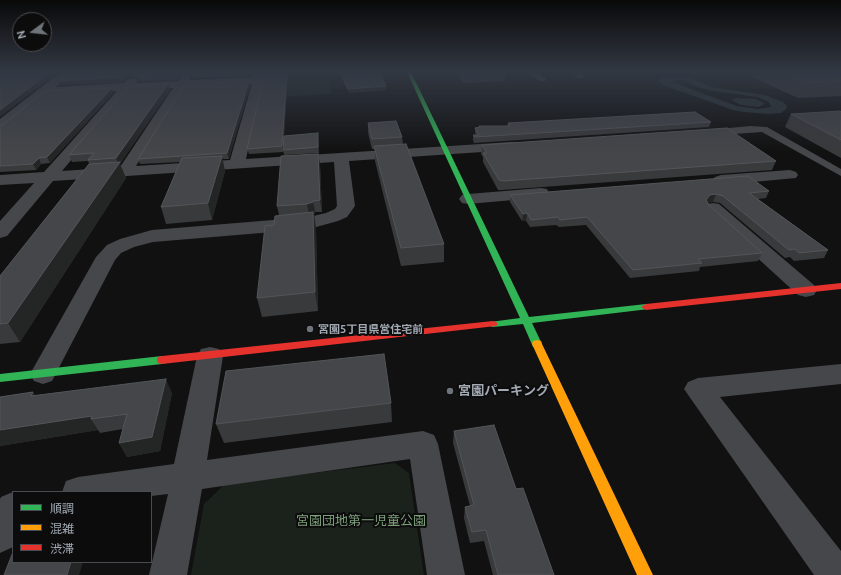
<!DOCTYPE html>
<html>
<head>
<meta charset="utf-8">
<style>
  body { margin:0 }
  #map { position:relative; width:841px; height:575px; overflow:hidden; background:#111; font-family:Ubuntu,"Noto Sans JP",sans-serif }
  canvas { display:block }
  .legend { position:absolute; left:12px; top:491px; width:140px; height:72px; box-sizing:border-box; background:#0c0c0d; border:1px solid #484b4f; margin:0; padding:5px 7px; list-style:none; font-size:12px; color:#a2a9b3 }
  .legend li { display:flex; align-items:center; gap:8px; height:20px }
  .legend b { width:20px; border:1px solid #484b4f }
  .north { position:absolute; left:12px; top:12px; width:40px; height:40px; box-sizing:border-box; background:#0c0c0d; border:1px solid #484b4f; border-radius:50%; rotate:255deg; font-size:11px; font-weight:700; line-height:16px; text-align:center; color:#a2a9b3 }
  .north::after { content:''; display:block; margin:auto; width:14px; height:18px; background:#6f747a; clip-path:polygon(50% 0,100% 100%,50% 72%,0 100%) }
</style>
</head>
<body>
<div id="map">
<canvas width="841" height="575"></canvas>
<ul class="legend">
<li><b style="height:5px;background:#30b455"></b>順調</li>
<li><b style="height:5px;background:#ff9f0a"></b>混雑</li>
<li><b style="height:5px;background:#e5322d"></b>渋滞</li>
</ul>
<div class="north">N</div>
</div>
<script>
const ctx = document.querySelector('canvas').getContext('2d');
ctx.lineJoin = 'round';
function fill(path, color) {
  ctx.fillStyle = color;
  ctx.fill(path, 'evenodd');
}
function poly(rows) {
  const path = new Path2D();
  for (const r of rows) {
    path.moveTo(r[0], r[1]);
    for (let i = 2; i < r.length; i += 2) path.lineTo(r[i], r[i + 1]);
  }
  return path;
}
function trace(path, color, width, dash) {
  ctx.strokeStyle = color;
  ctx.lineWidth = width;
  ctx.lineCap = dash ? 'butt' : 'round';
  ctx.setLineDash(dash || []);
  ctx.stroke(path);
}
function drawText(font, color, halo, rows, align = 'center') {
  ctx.font = font + ' Ubuntu,"Noto Sans JP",sans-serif';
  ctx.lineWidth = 4;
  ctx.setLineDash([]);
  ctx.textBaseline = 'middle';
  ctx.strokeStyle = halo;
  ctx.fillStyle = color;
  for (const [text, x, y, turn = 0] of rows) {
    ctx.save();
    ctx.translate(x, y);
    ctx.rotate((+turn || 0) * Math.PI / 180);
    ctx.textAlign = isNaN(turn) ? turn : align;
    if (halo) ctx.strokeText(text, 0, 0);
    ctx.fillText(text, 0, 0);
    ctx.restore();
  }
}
fill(poly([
  [329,79,332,94,263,98,266,82],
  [395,463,409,473,424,575,191,575,204,504,225,484]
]), '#1b211b');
fill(poly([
  [669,76,692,78,711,87,765,95,783,102,787,106,786,109,781,113,769,114,744,112,733,110,663,85,658,81,660,79],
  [677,80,684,80,697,87,713,91,757,97,769,102,771,107,758,109,737,106,672,82],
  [736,98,756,99,765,104,758,107,741,105,732,100]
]), '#283236');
fill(poly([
  [527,72,536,72,546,79,545,81,539,81,527,72],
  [571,72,580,72,585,76,581,78,578,78,571,72],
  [750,126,767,127,841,169,841,176,762,132,719,135,714,132,719,129,750,126]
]), '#46474a');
fill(poly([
  [61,72,73,72,56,87,124,83,128,79,132,78,136,79,138,81,136,83,178,81,184,72,191,73,192,75,189,80,253,77,255,72,265,72,246,159,512,142,517,143,519,146,517,149,512,150,349,161,355,206,347,217,338,221,309,229,153,242,134,247,121,253,115,260,52,381,43,384,34,381,30,374,96,257,107,245,120,239,152,230,309,217,326,213,335,209,337,206,334,162,53,181,7,236,0,238,0,221,34,183,0,185,0,175,44,172,117,91,47,94,5,129,0,130,0,119,61,72],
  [252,84,230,160,136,166,185,87,252,84],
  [173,88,120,167,62,171,130,90,173,88],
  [790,170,796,172,798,175,796,178,721,185,715,183,713,180,715,177,721,175,790,170],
  [541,188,547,189,549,193,547,197,468,204,462,203,459,199,462,195,468,194,541,188],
  [713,203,719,204,814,285,817,290,814,295,806,297,798,295,707,212,704,208,707,204,713,203],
  [210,347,219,349,223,356,207,460,423,431,434,435,438,444,465,575,427,575,410,459,202,489,187,575,149,575,168,494,151,496,151,492,62,492,66,481,78,477,174,464,197,356,201,349,210,347],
  [841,364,841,384,720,397,841,551,841,575,814,575,684,389,688,382,698,378,841,364],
  [13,492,13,547,0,553,0,499,1,497,13,492]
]), '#46474a');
fill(poly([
  [407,72,411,72,529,317,646,304,649,305,651,307,649,309,532,323,542,344,541,347,537,348,533,347,523,324,493,327,490,326,488,324,490,322,520,318,407,72],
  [162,356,166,357,167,360,166,363,162,364,0,382,0,374,162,356]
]), '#30b455');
fill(poly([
  [537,340,541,341,542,344,653,575,637,575,532,344,533,341,537,340]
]), '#ff9f0a');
fill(poly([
  [841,283,841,289,646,310,641,307,646,304,841,283],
  [493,321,496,322,498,324,496,326,162,364,158,363,157,360,158,357,162,356,493,321]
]), '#e5322d');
fill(poly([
  [67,72,183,72,177,80,139,81,137,78,132,77,127,78,123,82,60,85,58,81],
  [191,72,253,72,252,76,192,78,191,74],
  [288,72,283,152,249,154,247,149],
  [339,72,380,72,386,90,349,93],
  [456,72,504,72,506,74,505,81,463,83],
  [754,72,841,72,841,96,798,98,752,77],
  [168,84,170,90,120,164,126,178,20,342,0,344,0,276,89,164,88,161,72,162,69,155],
  [250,86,229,159,222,159,225,171,212,220,166,224,161,207,180,162,140,164,138,159],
  [112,88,113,93,50,163,41,164,36,170,0,172,0,125,3,125],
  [841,112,841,158,785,127,791,114],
  [711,122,709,127,474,143,473,140,473,135,476,135,475,133,475,128,479,127,479,126,507,126,508,123],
  [368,123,402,137,403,144,444,244,444,262,401,266,375,161,375,149,372,149,368,133],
  [318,139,319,153,284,155,283,150],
  [482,145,776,161,772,170,502,190,498,190,483,162,483,157,481,154],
  [318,154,320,164,322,212,315,212,315,214,314,214,316,229,318,311,262,317,257,298,274,225,279,215,277,206],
  [769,191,766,198,758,199,828,250,824,258,794,261,790,257,785,258,720,203,713,202,707,202,709,205,762,253,758,261,700,267,699,271,630,278,586,225,559,227,556,225,530,227,526,221,522,221,510,202,510,195],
  [33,392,35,396,172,393,160,451,127,457,119,443,123,429,100,433,98,430,0,446,0,397],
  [391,403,392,422,224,443,216,424],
  [454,431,516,489,554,575,493,575,484,541,470,543,464,518,465,507,470,506,453,443]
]), '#393a3c');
fill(poly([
  [50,72,58,72,0,117,0,110],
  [129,72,130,72,132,77,127,78,123,82,60,85,58,81,125,73],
  [178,72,183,72,177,80,176,75],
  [287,72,288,72,283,152,282,146],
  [249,81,250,86,229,159,227,153],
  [168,84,170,90,120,164,126,178,20,342,8,323,118,164,116,158],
  [386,86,386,90,349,93,348,89],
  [112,88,113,93,50,163,47,157],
  [318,154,320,164,322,212,320,200],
  [222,156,225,171,212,220,208,203],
  [39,158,41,164,36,170,33,164],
  [716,194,713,202,707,203,706,200,710,195],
  [313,201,315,212,315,214,314,214,316,229,318,311,315,292,309,216,307,204],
  [527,213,526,221,522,221,523,214],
  [166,379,172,393,160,451,127,457,119,443],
  [33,392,42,406,31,396],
  [92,416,91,419,98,430,0,446,0,430],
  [71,562,83,562,79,575,67,575]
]), '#242525');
const building = poly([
  [0,72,50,72,0,110,0,72],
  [67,72,129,72,125,73,122,77,58,81,67,72],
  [132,72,178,72,176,75,138,77,136,73,132,72],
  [191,72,220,72,191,74,191,72],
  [265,72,287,72,282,146,247,149,265,72],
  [340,72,380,72,386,86,348,89,340,72],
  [461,72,504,72,506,74,464,76,461,72],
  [781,72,841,72,841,81,805,83,781,72],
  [249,81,227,153,138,159,185,84,249,81],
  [168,84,116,158,88,160,94,153,69,155,129,86,168,84],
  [112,88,47,157,39,158,33,164,0,166,0,125,3,125,45,91,112,88],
  [840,111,841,112,841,140,791,114,840,111],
  [695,112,711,122,475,137,473,135,479,135,475,128,480,127,479,126,510,126,508,123,695,112],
  [396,121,402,137,372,139,368,123,396,121],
  [727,128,776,161,503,181,499,180,483,153,487,153,482,145,727,128],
  [318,133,318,147,283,150,284,136,318,133],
  [406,144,444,244,401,248,374,146,406,144],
  [318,154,320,200,313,201,313,202,307,204,277,206,281,156,318,154],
  [222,156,208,203,161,207,182,158,222,156],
  [120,162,8,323,0,324,0,276,89,164,120,162],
  [748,176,769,191,749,193,828,250,799,253,795,249,789,250,723,196,716,194,710,195,706,200,709,205,762,253,698,259,702,263,633,270,587,217,560,220,558,217,531,220,527,213,523,214,510,195,748,176],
  [313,212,315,292,257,298,265,226,274,225,275,216,313,212],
  [384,354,391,403,216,424,226,371,384,354],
  [166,379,152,437,119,443,127,414,91,419,92,416,0,430,0,397,33,392,31,396,166,379],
  [494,425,516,489,523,488,554,575,498,575,486,530,472,532,465,507,474,505,454,431,494,425],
  [13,552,13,562,71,562,67,575,4,575,13,552]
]);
fill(building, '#444649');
trace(building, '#535659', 1);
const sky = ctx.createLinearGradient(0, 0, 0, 153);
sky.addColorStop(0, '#090909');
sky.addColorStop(0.47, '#323843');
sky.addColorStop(1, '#32384300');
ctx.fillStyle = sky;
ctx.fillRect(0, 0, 841, 153);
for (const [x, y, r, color] of [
  [310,329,4,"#6f747a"],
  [450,391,4,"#6f747a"]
]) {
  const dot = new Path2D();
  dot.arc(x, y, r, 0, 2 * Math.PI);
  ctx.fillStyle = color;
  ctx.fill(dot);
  trace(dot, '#0c0c0d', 1.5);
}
drawText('bold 11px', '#a2a9b3', '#0c0c0d', [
  ["宮園5丁目県営住宅前",318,329]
], 'left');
drawText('bold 13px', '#a2a9b3', '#0c0c0d', [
  ["宮園パーキング",458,391]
], 'left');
drawText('13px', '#7c9e79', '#0c0c0d', [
  ["宮園団地第一児童公園",361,521]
]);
</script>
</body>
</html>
